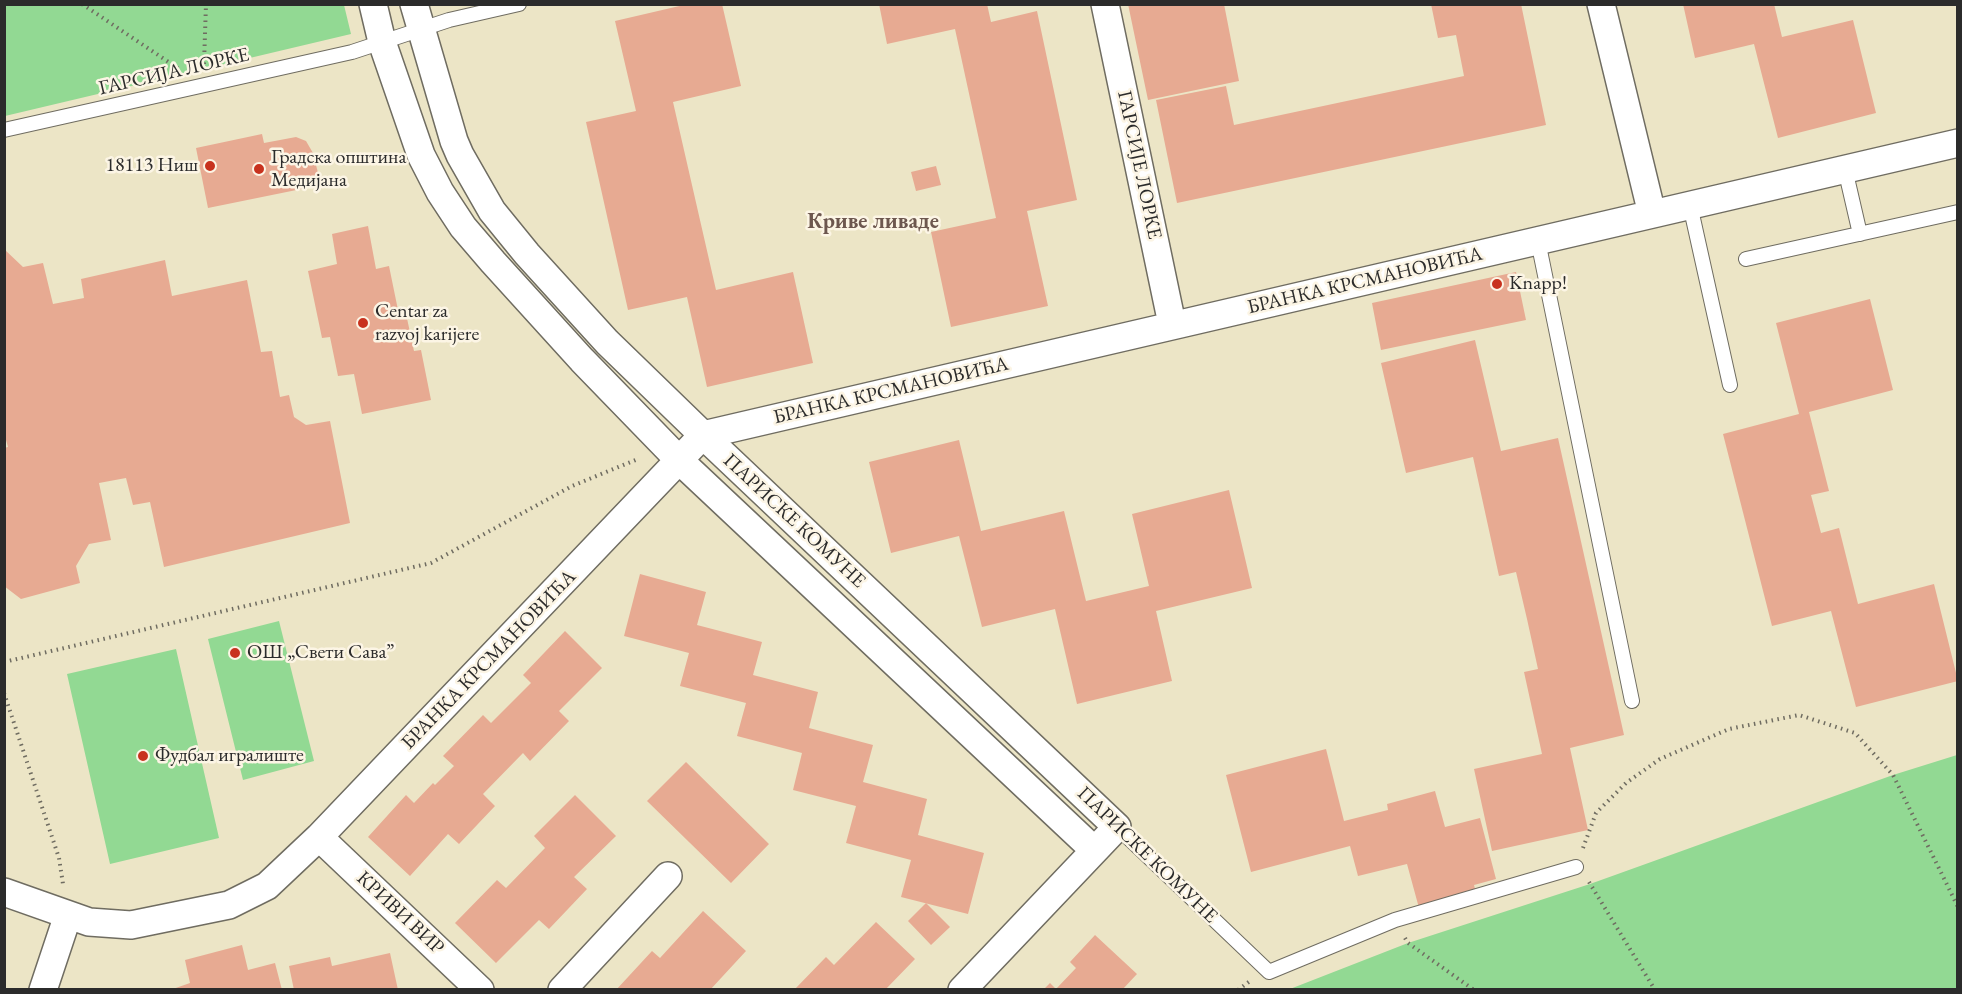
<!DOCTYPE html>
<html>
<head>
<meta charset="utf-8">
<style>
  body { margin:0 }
  #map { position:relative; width:1962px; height:994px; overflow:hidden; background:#ece5c6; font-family:"EB Garamond",serif }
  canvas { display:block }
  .frame { position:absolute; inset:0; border:6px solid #2b2b2b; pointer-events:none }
</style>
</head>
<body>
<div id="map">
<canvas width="1962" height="994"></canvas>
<div class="frame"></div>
</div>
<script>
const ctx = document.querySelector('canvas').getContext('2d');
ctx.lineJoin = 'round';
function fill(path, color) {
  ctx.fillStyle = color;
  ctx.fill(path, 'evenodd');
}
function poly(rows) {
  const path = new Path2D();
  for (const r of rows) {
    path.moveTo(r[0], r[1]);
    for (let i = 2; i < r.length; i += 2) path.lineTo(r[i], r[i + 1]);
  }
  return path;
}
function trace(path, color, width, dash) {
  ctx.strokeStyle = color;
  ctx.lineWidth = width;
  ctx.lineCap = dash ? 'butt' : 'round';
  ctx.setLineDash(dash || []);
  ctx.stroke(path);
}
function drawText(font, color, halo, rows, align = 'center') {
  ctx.font = font + ' "EB Garamond",serif';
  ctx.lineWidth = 5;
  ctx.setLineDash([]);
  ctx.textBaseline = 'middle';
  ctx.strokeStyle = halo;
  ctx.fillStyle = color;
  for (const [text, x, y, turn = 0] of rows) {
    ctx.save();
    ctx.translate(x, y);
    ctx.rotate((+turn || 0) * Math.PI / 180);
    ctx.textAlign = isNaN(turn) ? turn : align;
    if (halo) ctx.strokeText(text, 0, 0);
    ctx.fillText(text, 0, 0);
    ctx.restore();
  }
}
fill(poly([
  [4,5,344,5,351,34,5,116],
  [279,621,314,761,243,780,208,639],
  [176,649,219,838,110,864,67,674],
  [1957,755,1957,989,1290,989,1408,943,1590,884,1893,775]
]), '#92d993');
fill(poly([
  [688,4,722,4,741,86,673,102,716,290,793,272,813,363,707,387,687,297,628,310,586,122,636,111,615,21],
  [879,4,987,4,991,22,1037,11,1077,200,1027,211,1048,306,951,327,931,232,996,218,955,29,887,44],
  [1128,4,1224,4,1239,81,1148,100],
  [1431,4,1521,4,1546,125,1177,203,1156,100,1226,86,1234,125,1464,76,1456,35,1438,38],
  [1683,4,1774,4,1782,37,1853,20,1876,113,1778,138,1754,44,1695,58],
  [262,134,264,143,296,137,306,141,313,153,321,185,208,208,196,148],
  [936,166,941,185,916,191,911,172],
  [368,226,376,269,389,266,398,310,405,309,414,351,421,350,431,400,362,414,354,374,338,376,330,337,322,338,308,271,337,264,332,234],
  [4,249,23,267,43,263,53,304,84,298,81,279,165,260,172,296,247,280,261,352,272,351,280,397,289,395,294,417,306,425,330,421,350,523,164,567,150,502,133,505,126,478,99,483,111,540,89,544,76,566,80,583,21,599,4,586,4,448,8,447,4,433],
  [1516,272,1526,320,1381,350,1372,303],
  [1870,299,1893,390,1809,412,1829,491,1811,495,1821,533,1839,528,1858,604,1934,584,1958,681,1856,707,1831,611,1772,626,1723,434,1799,414,1776,323],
  [1475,340,1501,451,1558,438,1624,735,1570,748,1588,830,1492,851,1474,769,1542,754,1524,672,1538,669,1527,619,1516,572,1499,576,1473,457,1406,473,1381,363],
  [959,440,981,531,1064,511,1086,601,1149,586,1132,514,1229,490,1252,588,1156,611,1172,681,1077,704,1055,609,982,627,959,536,891,553,869,462],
  [640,574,706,592,697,625,762,642,753,675,818,692,809,728,873,745,863,782,927,799,918,835,984,853,968,914,901,897,911,860,846,843,856,806,793,790,802,753,737,736,746,703,680,686,689,653,624,636],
  [565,631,602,668,559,711,569,721,530,761,523,753,483,794,495,806,459,844,448,834,410,876,368,837,406,795,414,803,433,783,435,785,454,766,443,756,483,715,491,723,531,683,523,675],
  [1326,749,1344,821,1388,810,1387,804,1435,791,1445,827,1480,818,1496,879,1474,885,1476,893,1419,908,1407,864,1358,876,1350,846,1251,872,1226,775],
  [686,762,769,844,731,883,647,801],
  [575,795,616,836,574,877,587,889,549,929,539,920,496,963,455,923,497,880,506,888,545,848,534,836],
  [926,903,950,927,931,945,908,921],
  [703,911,746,951,710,990,616,990,652,951,660,958],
  [876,922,915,959,885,990,794,990,826,957,834,965],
  [1095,935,1137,974,1122,990,1043,990,1050,983,1056,989,1076,968,1070,962],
  [242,945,248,970,275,963,282,990,170,990,190,983,185,960],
  [390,953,398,990,294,990,289,966,330,957,332,966]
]), '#e7aa92');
const lane = poly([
  [4,130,352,52,449,20,519,4],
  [1845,169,1860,234],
  [1690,205,1730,385],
  [1538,241,1632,701],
  [1746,259,1958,212],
  [1117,827,1269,972,1395,920,1576,867]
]);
const street = poly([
  [373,4,382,42,421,155,440,192,463,227,493,262,582,360,680,461,1094,850],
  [414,4,454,141,460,155,492,211,527,254,607,342,703,435,1117,827,962,990],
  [1105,4,1172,324],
  [1601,4,1652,214],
  [319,837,480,990],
  [4,892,89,922,131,925,229,905,267,886,319,837,703,435,1958,143],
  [43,990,68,915],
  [562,990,668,876]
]);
trace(lane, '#6f6c61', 16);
trace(street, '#6f6c61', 30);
trace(poly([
  [82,4,179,69],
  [204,64,206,4],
  [4,662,431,563,572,486,638,459],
  [4,693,59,858,63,884],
  [1583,848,1596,813,1626,783,1660,759,1729,729,1799,715,1855,733,1893,775,1958,907],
  [1589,882,1655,990],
  [1405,938,1408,943,1474,990],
  [1238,990,1250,981]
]), '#6f6c61', 4, [1.5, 4.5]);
trace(lane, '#fff', 14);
trace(street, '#fff', 27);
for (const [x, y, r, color] of [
  [210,166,6,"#c8321e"],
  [259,169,6,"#c8321e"],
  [1497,284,6,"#c8321e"],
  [363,323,6,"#c8321e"],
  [235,653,6,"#c8321e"],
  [143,756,6,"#c8321e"]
]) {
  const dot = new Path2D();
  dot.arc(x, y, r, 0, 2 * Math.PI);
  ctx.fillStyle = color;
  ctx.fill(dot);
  trace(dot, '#fcf5e5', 2);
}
drawText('20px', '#2b2b2b', '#fcf5e5', [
  ["ГАРСИЈА ЛОРКЕ",174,72,-13],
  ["ГАРСИЈЕ ЛОРКЕ",1139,165,78],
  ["БРАНКА КРСМАНОВИЋА",1365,281,-13],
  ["БРАНКА КРСМАНОВИЋА",891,391,-13],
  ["ПАРИСКЕ КОМУНЕ",794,521,43],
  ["БРАНКА КРСМАНОВИЋА",489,660,-46],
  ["ПАРИСКЕ КОМУНЕ",1147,855,44],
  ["КРИВИ ВИР",400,913,43]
]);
drawText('20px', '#2b2b2b', '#fcf5e5', [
  ["Градска општина",271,158],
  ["Медијана",271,181],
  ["18113 Ниш",198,166,"right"],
  ["Knapp!",1509,284],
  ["Centar za",375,312],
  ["razvoj karijere",375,335],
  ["ОШ „Свети Сава”",247,653],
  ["Фудбал игралиште",155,756]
], 'left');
drawText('bold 22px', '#6d574f', '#fcf5e5', [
  ["Криве ливаде",873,222]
]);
</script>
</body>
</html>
